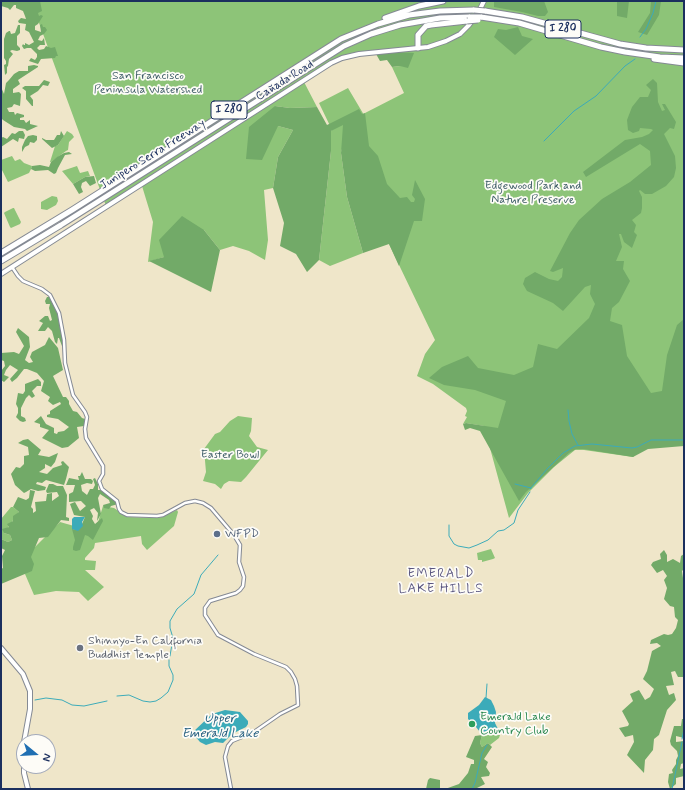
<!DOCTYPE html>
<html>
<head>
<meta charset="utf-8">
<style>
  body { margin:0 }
  #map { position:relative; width:685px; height:790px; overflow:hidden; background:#efe6c9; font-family:Mynerve,sans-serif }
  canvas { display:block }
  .frame { position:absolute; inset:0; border:2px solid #1b2f5e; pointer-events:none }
  .north { position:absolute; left:16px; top:734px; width:40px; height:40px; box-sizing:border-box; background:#fdfcf7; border:1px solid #a3aaba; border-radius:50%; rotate:108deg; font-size:11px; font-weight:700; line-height:16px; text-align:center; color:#1b2f5e }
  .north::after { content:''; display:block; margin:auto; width:14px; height:18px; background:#1f6fb2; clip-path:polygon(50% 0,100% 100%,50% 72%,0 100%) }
</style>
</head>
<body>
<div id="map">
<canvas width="685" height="790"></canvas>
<div class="frame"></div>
<div class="north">N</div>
</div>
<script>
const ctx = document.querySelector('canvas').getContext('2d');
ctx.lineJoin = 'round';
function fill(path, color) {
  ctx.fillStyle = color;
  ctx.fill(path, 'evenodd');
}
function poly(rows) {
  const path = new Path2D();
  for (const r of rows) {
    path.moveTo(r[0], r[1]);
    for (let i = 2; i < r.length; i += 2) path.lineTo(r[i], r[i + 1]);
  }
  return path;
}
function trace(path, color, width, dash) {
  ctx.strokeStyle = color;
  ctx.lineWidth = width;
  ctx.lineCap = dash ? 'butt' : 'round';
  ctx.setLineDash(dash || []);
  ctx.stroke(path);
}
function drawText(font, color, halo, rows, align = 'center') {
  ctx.font = font + ' Mynerve,sans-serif';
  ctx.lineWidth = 3.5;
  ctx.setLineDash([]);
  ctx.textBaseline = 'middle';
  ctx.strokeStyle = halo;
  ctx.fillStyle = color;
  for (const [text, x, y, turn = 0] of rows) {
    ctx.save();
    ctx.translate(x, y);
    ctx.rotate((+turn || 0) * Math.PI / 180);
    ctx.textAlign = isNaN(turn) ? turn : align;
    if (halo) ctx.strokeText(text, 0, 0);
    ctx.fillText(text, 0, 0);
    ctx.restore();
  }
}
fill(poly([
  [31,1,684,1,684,442,646,446,633,457,584,450,575,450,554,467,528,493,509,518,484,426,466,423,463,424,467,417,465,416,467,411,466,408,433,384,417,376,425,354,435,340,389,244,341,149,341,153,347,197,363,253,330,266,319,260,331,151,331,131,332,130,319,103,348,88,364,115,365,113,404,93,392,67,400,66,396,52,411,48,342,58,106,206],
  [304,82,317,107,290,108,275,106,278,126,293,130,278,157,273,188,264,190,268,240,265,260,249,251,233,246,220,250,204,230,164,257,148,262,153,222,142,186],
  [67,131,72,134,74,137,69,142,68,150,66,151,51,162,50,162,55,146,58,145],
  [12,156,15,161,20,159,24,163,32,166,31,169,29,173,8,182,1,168,1,160],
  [77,166,80,173,88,171,90,176,85,177,73,184,62,171],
  [52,196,57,197,58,201,56,205,47,210,41,209,41,202],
  [13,208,14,208,21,222,20,224,11,228,10,227,4,213,5,212],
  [238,416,252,418,251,431,249,436,257,447,268,450,246,477,241,482,229,481,224,484,221,489,215,484,203,481,206,472,204,449,215,434,220,432,230,421],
  [103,506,114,508,127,517,156,518,162,517,177,510,178,512,174,526,147,550,142,544,141,536,95,543,94,548,85,558,85,560,96,561,95,570,85,570,104,587,88,601,79,592,56,591,34,595,25,574,32,550,60,522,95,532],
  [11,507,13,507,19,512,4,533,10,535,12,540,8,542,1,539,1,519],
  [491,549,495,558,493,559,482,562,482,560,478,560,477,553],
  [482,735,500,735,499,738,490,745,488,743,482,747,480,743]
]), '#8dc478');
fill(poly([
  [1,1,40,1,42,11,38,13,39,16,41,15,43,16,38,24,35,26,35,30,41,32,40,25,42,24,43,27,45,27,47,30,44,34,40,36,38,40,42,41,44,38,45,45,40,45,37,48,39,50,44,49,46,46,51,48,55,47,58,56,56,56,55,58,41,59,38,64,29,61,31,58,35,60,37,57,37,54,31,48,27,48,24,49,22,46,23,44,24,45,25,45,25,43,29,45,34,42,29,32,25,30,26,24,19,23,18,21,21,18,26,19,25,16,23,11,16,8,16,5,14,5,10,10,8,8,1,6],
  [494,1,544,1,548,12,545,16,538,16,522,12,494,7],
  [617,1,629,1,627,18,617,16],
  [651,1,661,1,659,15,647,35,638,32,650,13],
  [18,25,20,25,20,33,17,36,17,45,20,48,20,50,17,51,12,50,10,51,13,54,9,59,8,66,7,67,7,73,5,75,4,65,6,64,6,61,4,58,4,39,6,33,9,31,10,31,11,34,15,33],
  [518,27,522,36,533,39,515,55,494,37,498,29,506,30],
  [394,52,414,53,408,68,400,66,392,67,387,60,380,61,376,54],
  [34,65,38,66,38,67,18,80,20,84,13,89,13,93,19,92,21,94,20,106,14,104,12,107,7,108,9,112,14,112,15,115,17,113,24,115,24,117,20,118,20,120,24,120,26,123,30,120,30,124,38,126,27,131,25,129,14,127,3,120,1,118,1,87,4,94,6,83,9,80,14,74,19,71,28,71,28,66],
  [653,79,657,83,658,102,662,111,665,110,662,104,665,104,676,122,674,129,670,128,664,134,675,156,676,168,674,177,666,186,652,194,645,194,640,190,639,191,642,197,642,208,641,213,632,220,636,225,634,232,637,235,632,248,624,242,621,234,619,234,622,247,616,261,624,261,623,269,630,281,619,302,612,308,610,321,622,325,627,356,651,393,662,391,667,355,677,325,684,319,684,446,648,449,633,457,583,449,576,449,569,453,526,492,519,501,480,431,470,428,465,430,463,424,466,423,498,428,506,401,475,390,444,385,429,378,442,367,468,356,478,368,514,375,533,367,538,344,557,349,589,318,595,304,590,294,591,285,585,287,563,311,553,303,527,291,523,284,525,278,535,272,549,279,558,281,562,277,563,268,553,272,550,271,570,233,579,220,602,199,630,182,651,165,650,151,640,144,586,177,583,172,625,140,642,137,649,134,653,130,651,129,640,128,639,131,633,133,628,130,627,120,632,107,640,97,648,97,651,90,646,85],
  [44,80,50,82,48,86,43,85,38,91,30,96,33,100,33,106,32,106,26,99,26,91,22,88,25,86,39,86],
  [275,106,290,108,317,107,327,125,359,109,362,114,365,113,369,146,378,156,387,184,400,198,407,197,411,202,414,202,415,199,412,195,415,180,425,199,422,221,414,221,399,266,389,244,363,253,347,197,341,153,343,125,331,131,331,151,319,260,307,272,296,254,280,246,284,223,273,188,278,157,293,130,278,126,262,160,246,159,249,127],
  [19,131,23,131,25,135,24,139,19,138,18,142,13,139,1,147,1,138,3,137,7,139,12,133,15,134],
  [61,131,64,136,58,145,52,148,42,139,42,138,46,140,54,140,57,135,60,135],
  [33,135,37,136,37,140,34,143,30,142,29,145,25,147,22,152,22,147,25,140,28,136],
  [69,152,72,154,65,155,58,168,56,173,54,174,48,170,35,171,31,169,32,166,40,165,49,167,51,162,57,157,64,153],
  [94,176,96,183,90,186,86,181,82,183,81,187,83,192,79,194,73,184,85,177],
  [182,216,204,230,220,250,211,292,149,261,164,257,159,240],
  [47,297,49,297,53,302,58,313,65,344,62,346,59,338,58,338,57,344,55,342,52,331,48,327,45,331,38,331,43,323,39,321,45,316,48,316,50,321,52,320,49,308,50,304,46,304,45,301],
  [18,328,29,337,30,347,25,360,29,363,33,362,30,357,32,352,45,345,49,337,58,348,63,370,53,376,63,397,66,397,69,401,69,404,73,411,77,412,82,418,85,419,84,426,77,427,79,438,68,447,62,448,42,438,49,430,40,427,40,424,34,422,41,416,46,424,54,428,54,433,57,434,58,432,64,431,69,427,58,419,47,417,47,415,50,414,50,411,61,404,60,402,53,405,48,401,50,397,41,391,44,381,37,373,27,369,24,369,17,378,12,382,10,379,18,370,10,365,6,370,4,375,9,377,4,382,1,380,1,371,5,366,4,361,1,360,1,353,14,352,19,354,24,346,16,332],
  [38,379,41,382,41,386,37,386,32,391,35,396,32,398,29,395,26,398,21,408,21,416,25,418,26,421,23,422,20,421,16,417,18,413,18,408,16,404,18,393,23,394,25,391,25,384],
  [28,439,41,450,38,455,49,457,58,453,55,462,51,467,45,464,45,468,39,472,47,474,53,468,62,465,61,462,63,461,69,467,66,479,64,485,46,480,42,483,37,482,36,484,46,487,45,490,38,491,31,489,26,492,24,493,15,485,11,474,16,467,20,468,24,464,24,456,29,455,28,447,18,443,23,440],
  [82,472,85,479,91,479,93,481,92,484,87,483,81,485,82,491,87,495,90,489,93,489,95,485,93,479,95,478,98,484,98,490,101,490,116,500,118,504,111,506,109,509,104,508,103,505,110,503,109,500,100,494,98,498,101,514,97,521,98,513,94,508,90,510,93,516,92,519,95,524,102,518,103,521,93,540,88,536,85,535,80,550,76,551,73,550,73,547,75,540,72,529,75,530,82,524,85,517,74,515,70,504,75,502,80,511,86,506,81,501,69,502,69,494,73,492,75,485,66,485,69,478,79,480,78,476,80,476],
  [49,484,53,484,57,486,63,486,67,495,66,517,69,518,69,521,61,520,48,537,39,538,31,557,34,564,32,571,1,584,1,569,3,568,2,556,5,550,1,548,1,539,8,542,12,540,10,535,4,533,2,529,9,527,7,524,13,521,13,516,19,512,13,507,18,497,26,500,29,498,30,490,35,491,31,507,33,509,33,513,36,511,35,502,46,501,47,494,52,493,52,501,59,496,57,492,47,493,46,491],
  [664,550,667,555,667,562,673,559,680,563,681,556,684,554,684,569,682,571,684,585,684,677,678,677,675,671,671,672,674,685,666,686,669,695,674,693,676,700,667,710,659,735,654,739,653,750,645,760,644,773,627,755,634,742,633,735,625,737,619,728,628,726,629,724,622,711,633,701,630,694,639,690,645,700,650,697,654,689,643,679,647,671,652,651,661,646,657,643,650,644,651,640,664,634,668,635,672,634,676,628,678,620,675,617,674,607,670,606,664,599,667,588,664,580,667,576,663,570,657,573,651,565,653,562,661,559,660,554],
  [682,719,684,719,684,738,676,736,676,742,684,741,684,763,681,764,680,769,684,768,684,776,676,778,676,784,670,789,668,782,669,774,673,773,672,770,676,764,676,760,678,756,677,751,671,745,670,741,674,726,681,726],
  [482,735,480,743,482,747,488,743,492,747,484,759,488,762,486,767,490,773,489,776,481,777,485,784,475,789,445,789,459,784,468,773,471,764,474,764,474,760,466,757,475,736],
  [430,778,440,780,440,789,426,789,428,780]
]), '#72aa68');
fill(poly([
  [74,517,85,517,82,522,83,526,78,531,72,529,72,519],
  [485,697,491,700,494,706,496,712,495,723,498,729,498,731,480,732,476,727,477,724,475,724,471,722,468,719,468,713,479,705],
  [225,710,240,712,248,721,248,724,246,727,232,734,223,743,215,742,206,745,200,742,194,735,193,732,212,714]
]), '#3cabb9');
trace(poly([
  [640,37,646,29,653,13,656,1],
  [544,141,574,111,596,96,625,66,635,59],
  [568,410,569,421,572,434,578,445],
  [515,484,531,488],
  [530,489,547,469,563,453,575,446,592,444,632,448,637,447,651,440,684,440],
  [449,525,449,536,454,544,458,546,469,548,477,545,488,540,498,531,504,530,514,523,518,510,530,492],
  [170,656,173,638,170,628,170,621,177,609,194,594,201,575,218,555],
  [117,696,129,695,143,701,150,702,156,701,161,698,168,692,173,680,173,675,169,666,169,660],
  [486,698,487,684],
  [35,700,46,698,62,700,72,705,84,706,107,701],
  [682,739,684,729],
  [472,789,475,783,482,753,487,745],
  [672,789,682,742]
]), '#3cabb9', 1);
const minor = poly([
  [12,267,18,276,23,281,42,289,50,295,59,313,64,340,65,363,73,395,85,412,87,417,85,429,86,438,103,466,103,474,99,481,102,489,117,501,119,509,121,512,127,515,157,516,163,515,185,503,195,501,203,503,211,508,234,535,240,545,239,562,244,577,243,586,240,590,236,593,210,601,205,608,205,615,218,635,254,654,286,667,291,672,295,679,297,686,298,705,280,714,254,732,232,741,228,746,225,757,231,789]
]);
const major = poly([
  [1,274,331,63,342,58,359,54,428,47,446,41,460,34,469,25,478,13,484,1],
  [1,648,23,674,30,691,30,709,24,742,24,773,28,789]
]);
const highway = poly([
  [485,11,522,17,620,44,646,48,684,50],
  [481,17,519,23,601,47,625,52,660,57,684,58],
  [385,18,419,6,443,1],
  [418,48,418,35,426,26,431,25,467,21],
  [654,59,684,63],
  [1,253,72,210,341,39,378,24,409,15,440,11,474,10],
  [1,261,61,225,344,46,371,34,400,25,440,18,470,17]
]);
trace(minor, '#858a94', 4.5);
trace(major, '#858a94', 6);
trace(highway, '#858a94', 7);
trace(minor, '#fff', 2.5);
trace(major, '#fff', 4);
trace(highway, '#fff', 5);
const highwayBridge = poly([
  [474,10,485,11],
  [470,17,481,17],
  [467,21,478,20]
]);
trace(highwayBridge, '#858a94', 7, []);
trace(highwayBridge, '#fff', 5);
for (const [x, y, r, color] of [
  [217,534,4,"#5c6f8a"],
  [80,648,4,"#6b7280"],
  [472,724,4,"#2e9e5b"]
]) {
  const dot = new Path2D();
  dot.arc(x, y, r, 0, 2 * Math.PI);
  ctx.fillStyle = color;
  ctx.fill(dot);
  trace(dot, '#fdfcf7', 1.5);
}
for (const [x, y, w] of [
  [563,29,36],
  [229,110,36]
]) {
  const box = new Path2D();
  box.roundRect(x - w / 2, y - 9, w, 18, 3);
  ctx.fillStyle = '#fdfcf7';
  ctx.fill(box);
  trace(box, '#1b2f5e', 1);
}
drawText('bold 11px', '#1b2f5e', null, [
  ["I 280",563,29],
  ["I 280",229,110]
]);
drawText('12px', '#3d5c66', '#fdfcf7', [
  ["San Francisco",148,76],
  ["Peninsula Watershed",148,90],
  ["Edgewood Park and",533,186],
  ["Nature Preserve",533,200],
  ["Easter Bowl",230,455]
]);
drawText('12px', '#1b2f5e', '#fdfcf7', [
  ["Cañada Road",285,81,-32],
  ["Junipero Serra Freeway",153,155,-32]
]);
drawText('12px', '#4e5e75', '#fdfcf7', [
  ["WFPD",225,534]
], 'left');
drawText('12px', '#5b616d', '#fdfcf7', [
  ["Shinnyo-En California",88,641],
  ["Buddhist Temple",88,655]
], 'left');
drawText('12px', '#27864d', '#fdfcf7', [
  ["Emerald Lake",480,717],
  ["Country Club",480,731]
], 'left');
ctx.letterSpacing = '1px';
drawText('13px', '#58547f', '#fdfcf7', [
  ["EMERALD",441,574],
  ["LAKE HILLS",441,589]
]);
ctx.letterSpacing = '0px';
drawText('italic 13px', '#286182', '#fdfcf7', [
  ["Upper",220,719],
  ["Emerald Lake",220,734]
]);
</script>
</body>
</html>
